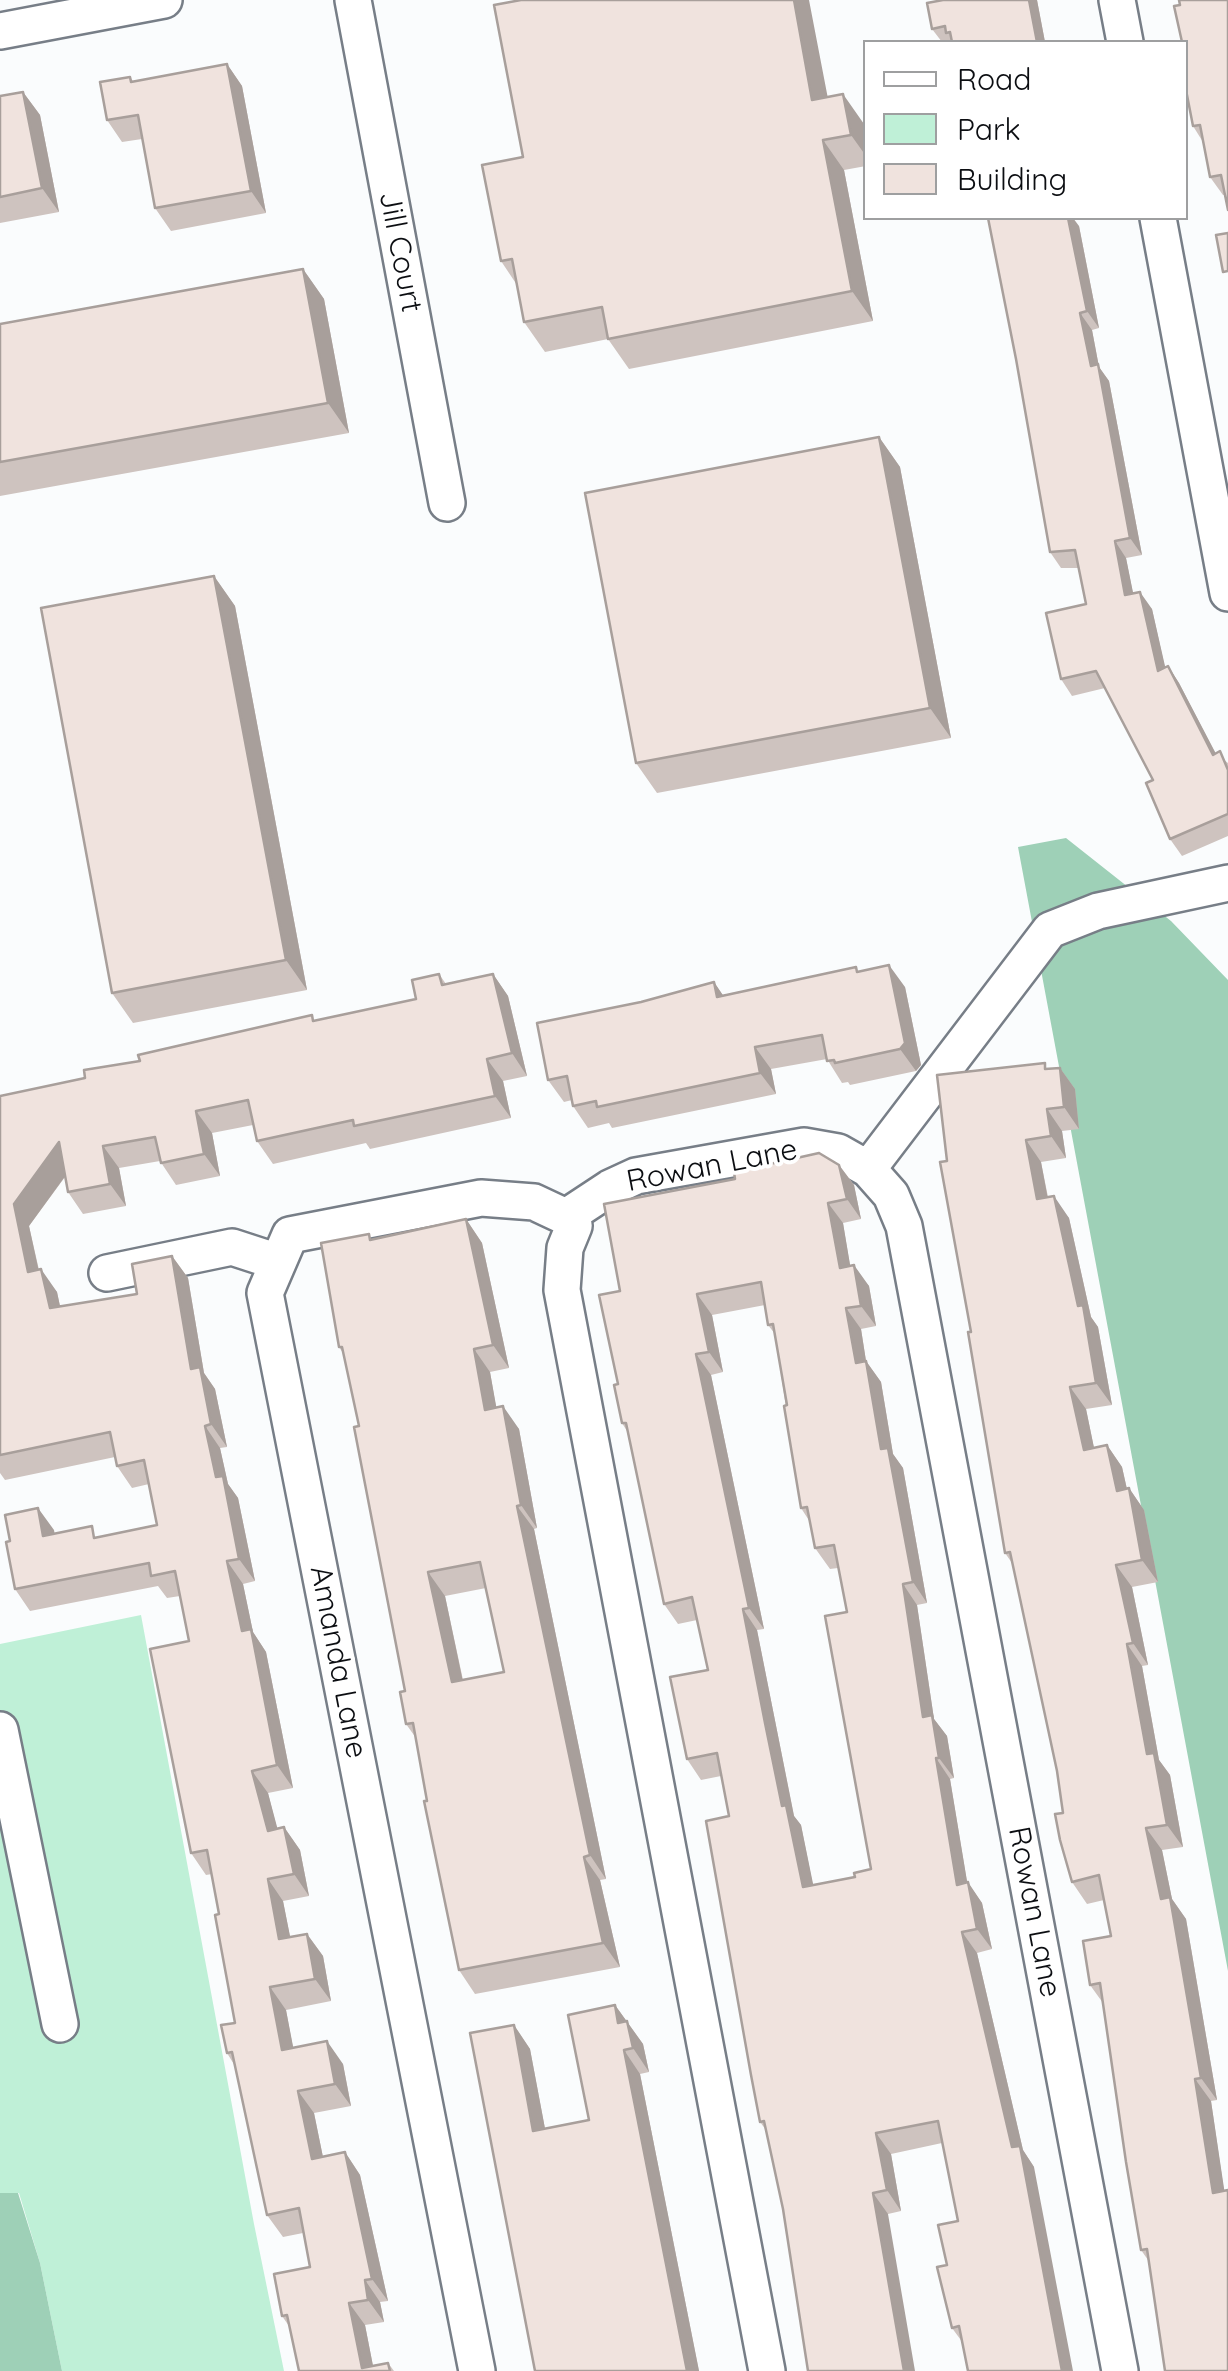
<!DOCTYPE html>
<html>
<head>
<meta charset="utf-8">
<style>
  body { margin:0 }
  #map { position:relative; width:1228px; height:2371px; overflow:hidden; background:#fafcfd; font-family:Quicksand,sans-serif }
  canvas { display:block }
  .legend { position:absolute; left:863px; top:40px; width:325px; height:180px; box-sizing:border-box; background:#fff; border:2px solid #9e9fa0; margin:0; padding:12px 18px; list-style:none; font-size:30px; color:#0c0e12 }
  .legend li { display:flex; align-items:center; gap:20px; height:50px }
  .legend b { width:50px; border:2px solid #9e9fa0 }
</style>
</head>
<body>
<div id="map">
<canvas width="1228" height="2371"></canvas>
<ul class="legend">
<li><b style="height:12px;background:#fff"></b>Road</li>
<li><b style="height:28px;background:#bff0d7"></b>Park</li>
<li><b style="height:28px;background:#f0e3de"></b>Building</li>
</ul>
</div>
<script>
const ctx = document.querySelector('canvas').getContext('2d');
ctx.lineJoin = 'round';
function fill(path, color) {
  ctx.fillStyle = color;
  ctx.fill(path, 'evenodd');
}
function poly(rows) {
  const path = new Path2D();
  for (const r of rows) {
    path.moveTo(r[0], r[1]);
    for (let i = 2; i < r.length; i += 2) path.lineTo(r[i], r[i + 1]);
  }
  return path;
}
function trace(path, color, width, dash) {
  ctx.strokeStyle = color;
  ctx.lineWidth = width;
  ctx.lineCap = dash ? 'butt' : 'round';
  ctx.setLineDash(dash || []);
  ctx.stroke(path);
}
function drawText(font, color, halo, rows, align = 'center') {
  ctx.font = font + ' Quicksand,sans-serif';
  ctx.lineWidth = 8;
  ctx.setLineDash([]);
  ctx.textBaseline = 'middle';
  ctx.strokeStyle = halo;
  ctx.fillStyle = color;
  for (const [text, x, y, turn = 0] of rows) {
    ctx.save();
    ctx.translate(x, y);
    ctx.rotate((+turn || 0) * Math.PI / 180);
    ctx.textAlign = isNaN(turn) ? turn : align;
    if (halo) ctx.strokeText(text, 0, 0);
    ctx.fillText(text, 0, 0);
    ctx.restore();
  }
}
fill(poly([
  [141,1615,254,2224,284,2371,62,2371,40,2263,19,2193,0,2193,0,1644]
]), '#bff0d7');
fill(poly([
  [1066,838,1171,921,1228,980,1228,1971,1018,847],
  [0,2193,18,2193,40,2263,62,2371,0,2371]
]), '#9ed0b7');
const minor = poly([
  [353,0,447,503],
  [1117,0,1125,42],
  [0,31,164,0],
  [1158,218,1228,593],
  [868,1169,1050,930,1098,911,1228,883],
  [566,1217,610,1188,636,1176,804,1146,838,1152,868,1169,891,1195,904,1226,1120,2371],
  [566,1217,574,1226,565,1248,562,1290,767,2371],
  [107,1273,232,1247,278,1262],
  [0,1730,60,2024],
  [477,2371,265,1293,290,1235,481,1198,534,1202,566,1217]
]);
trace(minor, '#777e87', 40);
trace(minor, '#fff', 35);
fill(poly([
  [1037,0,1045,42,942,42,932,29],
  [1228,0,1225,195,1223,195,1210,177,1203,142,1193,126,1186,42,1180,5],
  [227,64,242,86,266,213,171,231,155,208,142,139,122,142,107,120,130,77,133,81],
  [23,92,40,115,59,212,0,223,0,96],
  [827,97,864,124,866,133,866,166,844,170,873,321,629,369,608,339,545,352,524,322,517,285,501,261],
  [1079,226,1099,328,1092,330,1099,367,1109,381,1142,555,1126,558,1133,594,1152,609,1165,668,1168,666,1179,683,1215,753,1228,763,1228,836,1182,856,1170,839,1153,780,1105,688,1072,696,1061,679,1086,604,1078,568,1061,568,1050,552,1016,359],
  [303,269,324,299,349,433,0,496,0,324],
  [879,437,900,467,951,738,657,793,636,763],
  [214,576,235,606,307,990,133,1023,112,993],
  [859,972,905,987,921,1065,916,1071,850,1085,848,1082,842,1083,827,1059,771,1069,776,1094,612,1128,609,1123,588,1128,573,1106,572,1100,564,1102,548,1080,641,1002,714,982,723,996],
  [439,974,446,984,493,974,508,996,527,1076,503,1081,511,1118,370,1149,366,1143,273,1164,257,1141,253,1125,212,1133,220,1176,176,1185,160,1161,119,1168,126,1206,83,1214,68,1192,65,1177,29,1226,39,1270,57,1292,60,1306,137,1294,172,1256,188,1278,204,1373,215,1389,227,1447,220,1448,228,1484,238,1498,255,1581,243,1584,253,1632,266,1652,293,1788,268,1793,277,1829,284,1827,300,1850,309,1896,283,1901,290,1937,307,1934,323,1956,331,2001,286,2010,293,2048,343,2064,351,2106,314,2113,323,2157,345,2152,360,2175,388,2301,380,2302,384,2322,365,2325,373,2366,388,2363,394,2371,299,2371,289,2326,282,2316,310,2267,303,2233,283,2237,267,2215,235,2066,227,2053,235,2023,219,1914,212,1874,206,1875,191,1853,189,1641,180,1596,167,1598,158,1586,30,1611,15,1589,10,1541,38,1508,54,1534,99,1537,157,1525,149,1484,132,1488,117,1466,115,1457,5,1480,0,1473,0,1096,85,1078,140,1061,416,999],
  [1060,1068,1075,1089,1079,1129,1062,1131,1066,1158,1041,1162,1048,1197,1069,1218,1091,1317,1098,1327,1112,1405,1086,1409,1094,1448,1107,1445,1122,1467,1127,1489,1129,1488,1144,1510,1158,1582,1132,1587,1148,1665,1142,1666,1159,1760,1170,1775,1183,1847,1162,1850,1172,1899,1186,1919,1217,2100,1211,2101,1224,2191,1148,2260,1141,2250,1103,2003,1090,1985,1111,1936,1104,1900,1087,1904,1072,1882,1057,1771,1012,1563,1005,1553,947,1161,1049,1069],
  [839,1165,854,1185,861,1219,843,1223,850,1266,869,1286,876,1326,861,1329,866,1361,881,1382,893,1454,903,1468,927,1603,917,1605,934,1719,947,1736,954,1778,950,1779,967,1882,982,1903,992,1949,977,1953,1023,2150,1034,2167,963,2343,952,2328,947,2265,958,2221,942,2143,891,2154,901,2211,888,2214,783,2209,766,2130,760,2122,729,1816,721,1776,701,1780,687,1759,708,1670,697,1620,678,1624,664,1604,627,1431,622,1423,618,1384,620,1291],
  [765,1305,768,1325,775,1334,801,1508,810,1522,815,1548,830,1569,838,1568,847,1612,871,1869,855,1877,813,1886,801,1825,794,1816,757,1630,764,1629,711,1375,723,1372,712,1315],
  [466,1219,482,1243,509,1368,490,1372,496,1407,519,1429,537,1528,534,1529,606,1879,600,1880,620,1967,475,1994,459,1970,416,1738,406,1724,405,1691,359,1426,343,1353,339,1347,372,1240],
  [486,1588,504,1672,463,1680,445,1596],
  [615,2005,643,2044,649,2072,640,2074,699,2371,535,2371,514,2025,530,2049,545,2129,589,2120]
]), '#cec3bf');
fill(poly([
  [794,0,809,0,834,130,812,100],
  [1029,0,1037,0,1045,42,1037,42],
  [227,64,242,86,266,213,251,191],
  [23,92,40,115,59,212,42,188],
  [843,94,864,124,866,133,866,156,851,135],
  [823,140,844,170,873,321,852,291],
  [1068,218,1073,218,1079,226,1099,328,1087,311],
  [303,269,324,299,349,433,328,403],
  [1080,313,1092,330,1099,367,1109,381,1142,555,1130,538,1091,366],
  [879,437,900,467,951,738,930,708],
  [1115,541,1126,558,1137,612,1125,595],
  [214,576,235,606,307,990,286,960],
  [1140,592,1152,609,1170,688,1158,671],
  [1168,666,1179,683,1225,771,1213,755],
  [889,965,905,987,921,1065,916,1071,900,1049],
  [493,974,508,996,527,1076,512,1053],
  [714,982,729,1004,717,997],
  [755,1047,771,1069,776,1094,760,1073],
  [487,1059,503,1081,511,1118,495,1096],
  [1060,1068,1075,1089,1079,1129,1064,1107],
  [1047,1109,1062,1131,1066,1158,1051,1136],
  [196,1111,212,1133,220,1176,204,1154],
  [1026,1140,1041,1162,1052,1221,1037,1199],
  [59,1142,74,1164,29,1226,44,1295,28,1272,14,1204],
  [103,1146,119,1168,126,1206,110,1184],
  [839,1165,854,1185,861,1219,847,1199],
  [1054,1196,1069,1218,1091,1317,1098,1327,1112,1405,1096,1383],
  [828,1203,843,1223,854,1288,840,1268],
  [466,1219,482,1243,509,1368,493,1345],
  [172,1256,188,1278,204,1373,215,1389,227,1447,211,1424,191,1369],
  [854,1265,869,1286,876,1326,861,1306],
  [41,1269,57,1292,65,1330,50,1308],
  [697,1294,712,1315,723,1372,709,1352],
  [846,1308,861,1329,866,1361,881,1382,893,1454,903,1468,927,1603,913,1582,881,1449,856,1363],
  [474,1349,490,1372,501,1433,485,1410],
  [696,1354,711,1375,764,1629,749,1608],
  [1070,1387,1086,1409,1099,1472,1084,1450],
  [503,1406,519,1429,537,1528,521,1505],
  [205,1426,220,1448,228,1484,238,1498,255,1581,239,1559,216,1477],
  [1107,1445,1122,1467,1132,1512,1117,1491],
  [1129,1488,1144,1510,1158,1582,1142,1560],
  [517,1506,534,1529,606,1879,590,1855],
  [38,1508,54,1530,59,1558,43,1536],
  [227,1561,243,1584,253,1632,266,1652,293,1788,277,1765,242,1631],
  [1116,1565,1132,1587,1148,1665,1133,1643],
  [428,1572,445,1596,468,1706,452,1682],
  [903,1584,917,1605,934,1719,947,1736,954,1778,939,1758,923,1717],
  [743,1609,757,1630,794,1816,801,1825,818,1908,803,1887,782,1806],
  [1127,1644,1142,1666,1159,1760,1170,1775,1183,1847,1167,1825,1147,1754],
  [936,1758,950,1779,971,1905,957,1885],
  [252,1771,268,1793,284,1853,268,1831],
  [284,1827,300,1850,309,1896,294,1874],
  [1146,1828,1162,1850,1172,1899,1186,1919,1217,2100,1201,2078],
  [584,1857,600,1880,620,1967,603,1943],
  [268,1879,283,1901,295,1961,279,1939],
  [968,1882,982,1903,992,1949,977,1929],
  [962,1932,977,1953,1023,2150,1034,2167,1073,2371,1062,2371],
  [307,1934,323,1956,331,2001,315,1979],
  [270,1987,286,2010,298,2072,282,2050],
  [615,2005,643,2044,649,2072,633,2048,618,2023],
  [514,2025,530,2049,550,2155,533,2131],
  [327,2041,343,2064,351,2106,335,2084],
  [624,2050,640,2074,699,2371,687,2371],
  [1195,2079,1211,2101,1228,2215,1213,2193],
  [298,2091,314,2113,328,2182,312,2159],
  [876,2133,891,2154,901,2211,887,2190],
  [345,2152,360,2175,388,2301,372,2279],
  [873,2193,888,2214,915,2371,904,2371],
  [365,2280,380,2302,384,2322,368,2300],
  [349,2303,365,2325,374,2371,362,2368]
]), '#a89f9b');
const building = poly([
  [521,0,794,0,812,100,843,94,851,135,823,140,852,291,608,339,602,307,524,322,512,259,501,261,482,165,523,157,494,5,521,0],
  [943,0,1029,0,1037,42,952,42,950,32,946,33,945,26,932,29,927,3,943,0],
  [1179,0,1228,0,1228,210,1221,175,1210,177,1200,125,1193,126,1186,90,1186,42,1182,42,1174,6,1180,5,1179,0],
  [227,64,251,191,155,208,138,115,107,120,100,82,130,77,131,82,227,64],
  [23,92,42,188,0,197,0,96,23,92],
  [988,218,1068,218,1087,311,1080,313,1091,366,1098,364,1130,538,1115,541,1125,595,1140,592,1158,671,1168,666,1213,755,1220,751,1228,770,1228,814,1170,839,1146,783,1153,780,1096,671,1061,679,1046,613,1086,604,1075,550,1050,552,1016,359,988,218],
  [1228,233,1228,271,1223,272,1216,235,1228,233],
  [303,269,328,403,0,462,0,324,303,269],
  [879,437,930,708,636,763,585,493,879,437],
  [214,576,286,960,112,993,41,608,214,576],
  [889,965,905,1043,900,1049,835,1063,834,1060,827,1061,822,1035,755,1047,760,1073,597,1107,596,1101,573,1106,567,1076,548,1080,537,1023,641,1002,714,982,717,997,856,967,857,972,889,965],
  [439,974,442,985,493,974,512,1053,487,1059,495,1096,354,1126,353,1120,257,1141,248,1100,196,1111,204,1154,161,1163,155,1137,103,1146,110,1184,68,1192,59,1142,14,1204,28,1272,41,1269,50,1308,137,1294,132,1264,172,1256,191,1369,200,1367,211,1424,205,1426,216,1477,223,1476,239,1559,227,1561,242,1631,251,1629,277,1765,252,1771,268,1831,284,1827,294,1874,268,1879,279,1939,307,1934,315,1979,270,1987,282,2050,327,2041,335,2084,298,2091,312,2159,345,2152,372,2279,365,2280,368,2300,349,2303,362,2368,388,2363,390,2371,299,2371,287,2315,282,2316,274,2274,310,2267,299,2208,267,2215,232,2052,227,2053,221,2025,235,2023,215,1915,219,1914,207,1850,191,1853,150,1649,189,1641,175,1571,151,1576,149,1563,15,1589,6,1542,10,1541,5,1515,38,1508,43,1536,92,1526,94,1538,157,1525,144,1460,117,1466,110,1432,0,1455,0,1096,85,1078,84,1070,140,1061,138,1055,312,1015,313,1021,416,999,412,980,439,974],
  [1045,1063,1045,1069,1060,1068,1064,1107,1047,1109,1051,1136,1026,1140,1037,1199,1054,1196,1078,1306,1083,1305,1096,1383,1070,1387,1084,1450,1107,1445,1117,1491,1129,1488,1142,1560,1116,1565,1133,1643,1127,1644,1147,1754,1154,1753,1167,1825,1146,1828,1161,1899,1170,1897,1201,2078,1195,2079,1213,2193,1228,2190,1228,2371,1165,2371,1147,2249,1141,2250,1126,2162,1100,1983,1090,1985,1083,1941,1111,1936,1099,1875,1072,1882,1060,1840,1055,1814,1063,1813,1057,1771,1010,1552,1005,1553,968,1332,971,1332,940,1162,947,1161,937,1075,1045,1063],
  [819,1153,839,1165,847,1199,828,1203,840,1268,854,1265,861,1306,846,1308,856,1363,866,1361,881,1449,888,1448,913,1582,903,1584,923,1717,932,1715,939,1758,936,1758,957,1885,968,1882,977,1929,962,1932,1012,2147,1020,2146,1062,2371,968,2371,959,2326,952,2328,937,2267,947,2265,938,2225,958,2221,938,2121,876,2133,887,2190,873,2193,904,2371,808,2371,783,2209,764,2121,760,2122,751,2075,706,1821,729,1816,717,1753,687,1759,670,1677,708,1670,692,1597,664,1604,626,1423,622,1423,614,1385,618,1384,599,1295,620,1291,604,1204,735,1179,734,1172,819,1153],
  [761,1282,768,1325,773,1324,787,1405,784,1406,801,1508,807,1507,815,1548,834,1545,847,1612,825,1616,871,1869,854,1873,855,1877,803,1887,786,1805,782,1806,765,1723,743,1609,749,1608,696,1354,709,1352,697,1294,761,1282],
  [466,1219,493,1345,474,1349,485,1410,503,1406,521,1505,517,1506,590,1855,584,1857,603,1943,459,1970,424,1801,427,1801,413,1723,406,1724,400,1692,405,1691,354,1427,359,1426,342,1347,339,1347,321,1243,369,1234,370,1240,466,1219],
  [480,1562,504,1672,452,1682,428,1572,480,1562],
  [615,2005,618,2023,627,2021,633,2048,624,2050,687,2371,535,2371,470,2033,514,2025,533,2131,589,2120,568,2015,615,2005]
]);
fill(building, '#f0e3de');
trace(building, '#a89f9b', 2.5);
drawText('30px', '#0c0e12', '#fff', [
  ["Jill Court",400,252,79],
  ["Rowan Lane",712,1166,-11],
  ["Amanda Lane",338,1662,79],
  ["Rowan Lane",1034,1912,79]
]);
</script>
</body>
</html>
